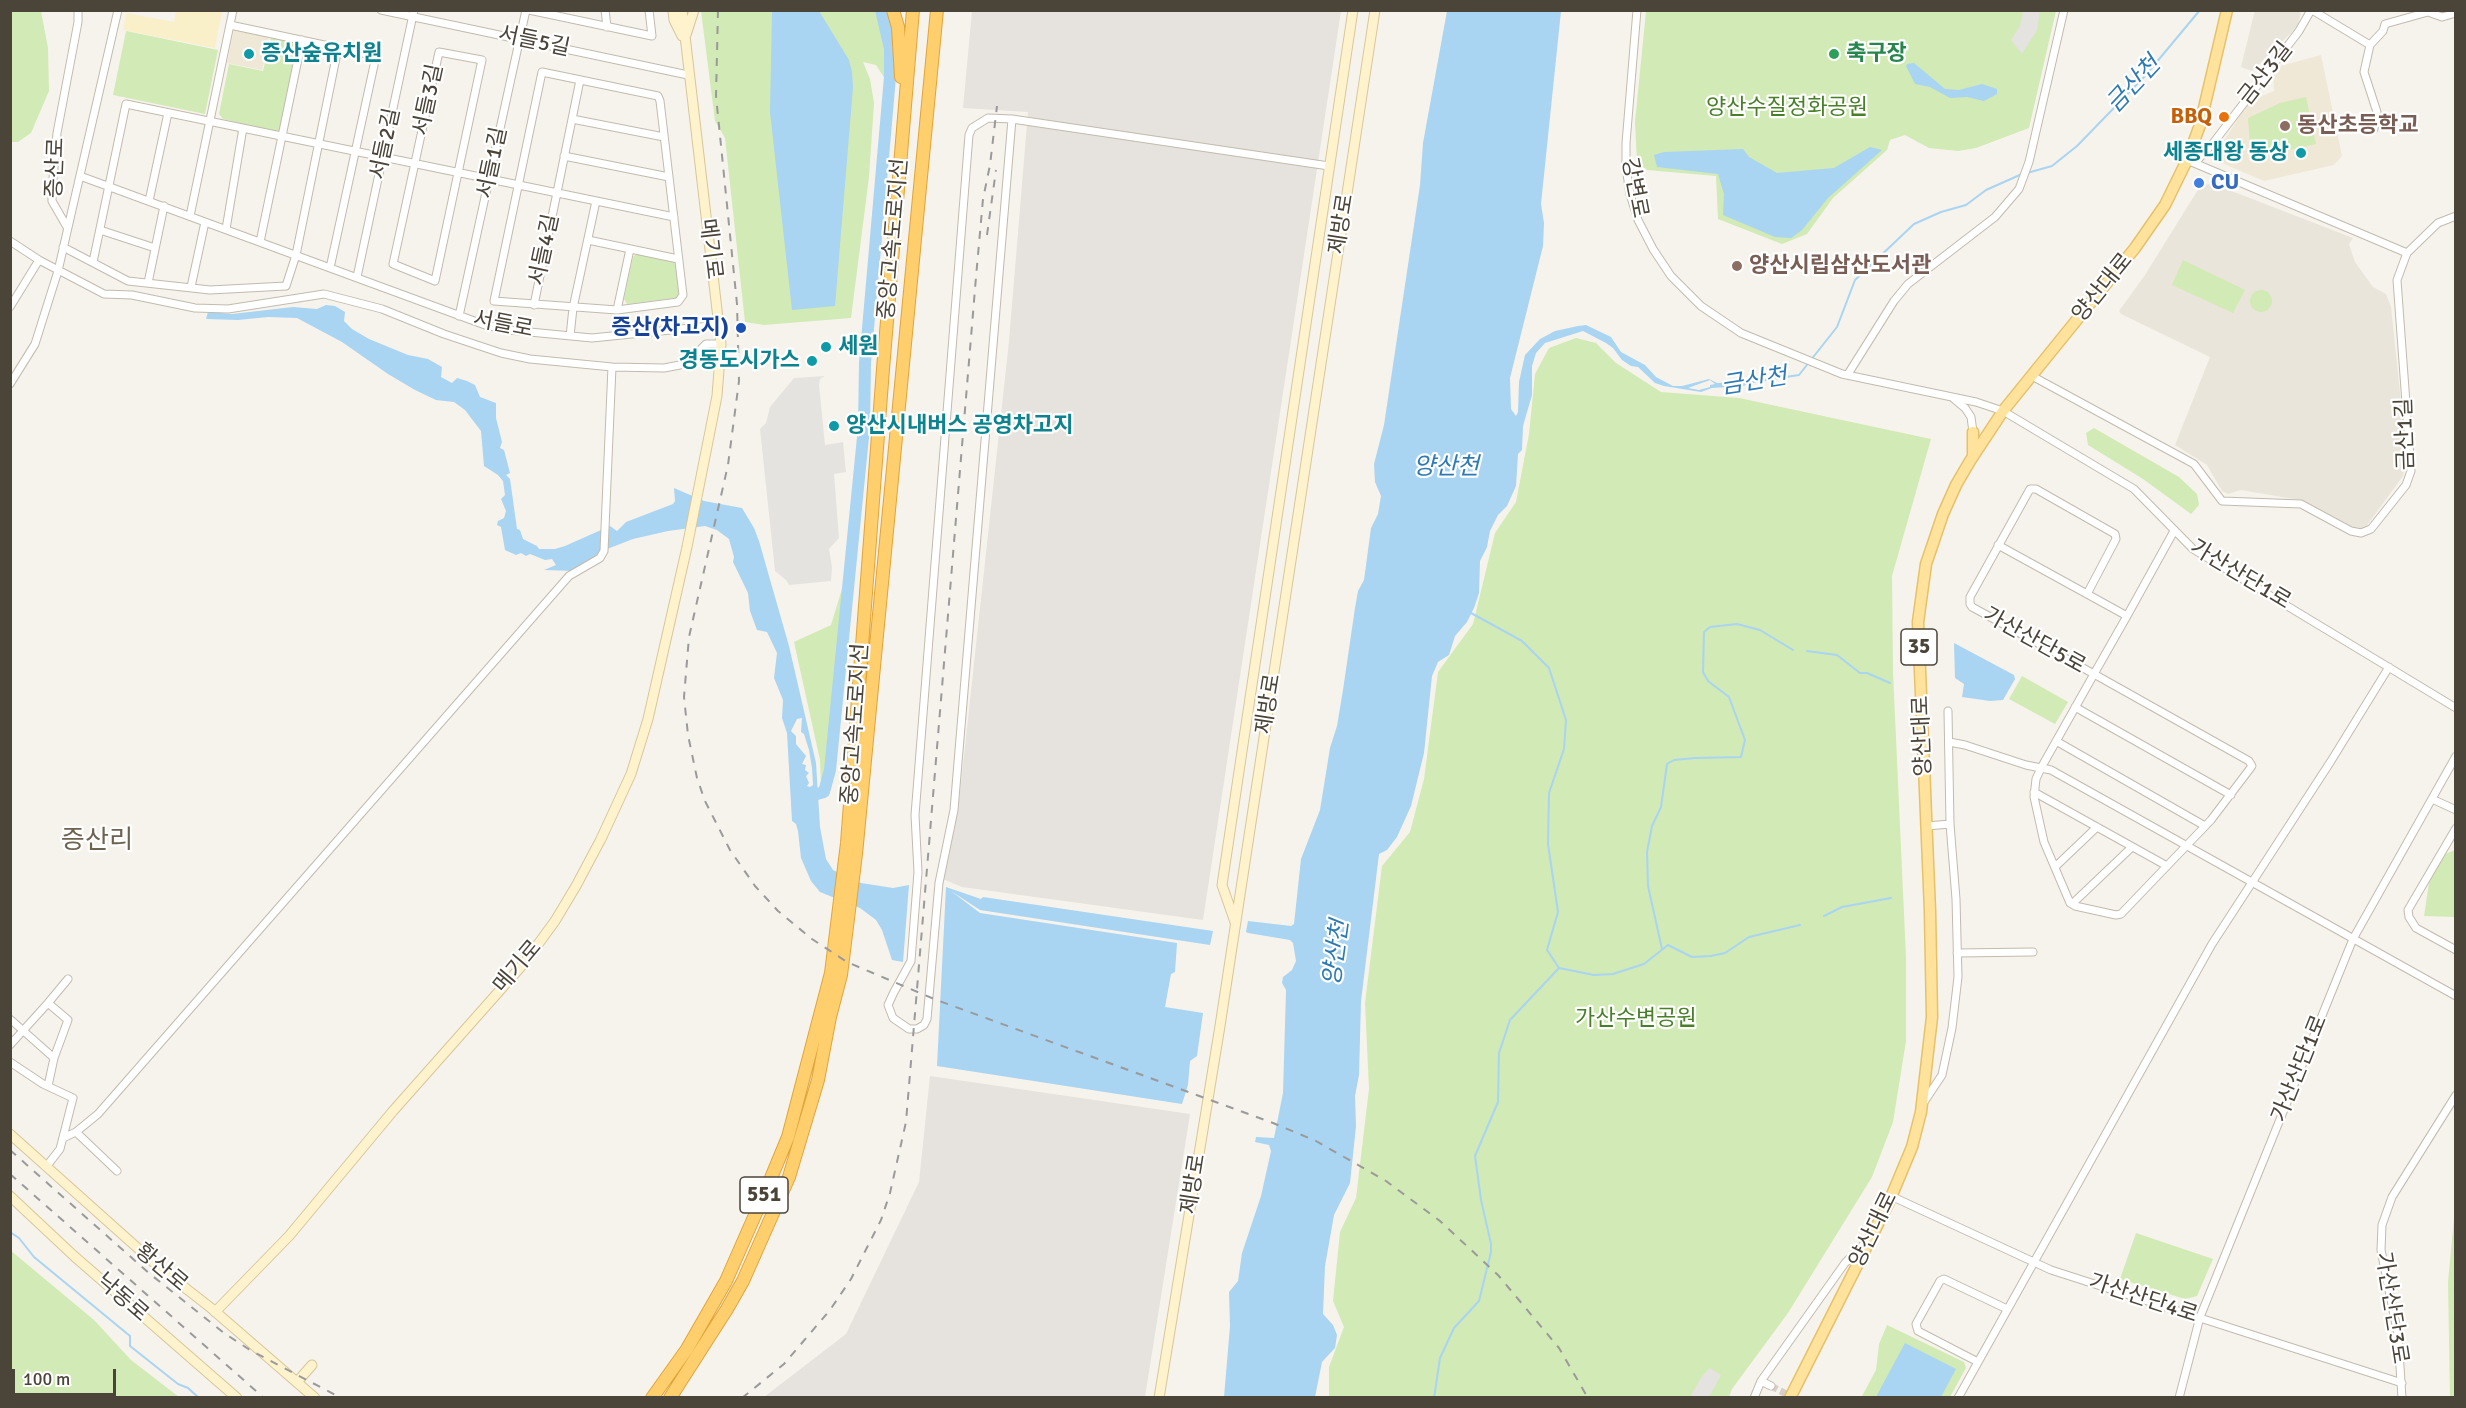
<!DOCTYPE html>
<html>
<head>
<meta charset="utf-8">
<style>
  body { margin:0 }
  #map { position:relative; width:2466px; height:1408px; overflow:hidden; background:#f6f3ec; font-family:Signika,sans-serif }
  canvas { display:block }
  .frame { position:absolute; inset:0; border:12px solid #4b4439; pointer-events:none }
  .scale { position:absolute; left:12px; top:1369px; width:104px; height:27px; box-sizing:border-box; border:3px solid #4b4439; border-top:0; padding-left:8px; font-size:18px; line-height:21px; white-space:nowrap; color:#4b4439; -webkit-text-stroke:4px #fff; paint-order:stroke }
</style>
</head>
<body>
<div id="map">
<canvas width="2466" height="1408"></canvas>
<div class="frame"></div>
<div class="scale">100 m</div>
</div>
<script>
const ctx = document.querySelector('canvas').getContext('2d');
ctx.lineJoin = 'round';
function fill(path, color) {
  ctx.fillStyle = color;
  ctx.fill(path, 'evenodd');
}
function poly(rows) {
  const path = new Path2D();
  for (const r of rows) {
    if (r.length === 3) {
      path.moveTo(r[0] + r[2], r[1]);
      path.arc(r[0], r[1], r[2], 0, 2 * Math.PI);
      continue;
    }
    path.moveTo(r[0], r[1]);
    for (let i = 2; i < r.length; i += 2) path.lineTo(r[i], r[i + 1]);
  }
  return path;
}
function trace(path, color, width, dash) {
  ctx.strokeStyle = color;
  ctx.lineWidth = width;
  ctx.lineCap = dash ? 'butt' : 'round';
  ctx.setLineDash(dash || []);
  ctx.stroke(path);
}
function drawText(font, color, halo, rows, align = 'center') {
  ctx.font = font + ' Signika,"Noto Sans KR",sans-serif';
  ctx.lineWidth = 4.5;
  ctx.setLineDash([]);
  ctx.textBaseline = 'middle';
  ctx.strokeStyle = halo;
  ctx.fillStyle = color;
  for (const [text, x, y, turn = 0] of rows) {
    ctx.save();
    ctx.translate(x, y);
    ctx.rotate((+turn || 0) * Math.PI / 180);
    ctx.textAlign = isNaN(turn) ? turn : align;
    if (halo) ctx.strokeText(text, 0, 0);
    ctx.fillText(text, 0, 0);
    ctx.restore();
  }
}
fill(poly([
  [2255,10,2298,11,2301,13,2297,27,2252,71,2241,67],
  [2211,183,2353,238,2349,244,2355,262,2373,287,2386,294,2391,307,2407,459,2403,476,2365,528,2359,530,2305,501,2241,490,2228,494,2222,491,2207,465,2175,445,2210,357,2121,314,2119,311,2145,275,2199,188]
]), '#eae5da');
fill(poly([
  [972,11,1341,11,1203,920,962,887,943,879,958,811,1009,341,1028,112,963,108],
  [930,1076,1190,1114,1145,1397,764,1397,846,1334,919,1182]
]), '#e6e2dd');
fill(poly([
  [234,29,269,37,262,70,227,63],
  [2321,55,2342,156,2334,165,2264,181,2222,163,2218,150,2249,101,2274,91,2273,68]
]), '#efe8d6');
fill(poly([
  [10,11,41,11,48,48,49,91,31,133,18,142,11,142],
  [701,11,875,11,886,45,885,79,876,65,863,62,870,79,874,103,869,177,851,318,764,325,745,322,725,138,715,121],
  [1646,11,2056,11,2029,128,1976,148,1958,151,1929,148,1905,135,1890,140,1887,150,1833,198,1807,234,1782,244,1718,219,1716,176,1647,170,1637,162,1635,122],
  [126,31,218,50,205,114,113,95],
  [271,37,294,42,298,47,281,129,275,132,223,119,219,114,229,64,263,71],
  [2306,97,2316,144,2251,159,2248,118,2280,103],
  [636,254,673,261,676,265,680,293,677,298,627,304,624,299,633,257],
  [2183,260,2245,290,2233,313,2172,285],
  [2261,301,11],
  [1576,338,1596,343,1616,363,1661,392,1739,398,1931,439,1892,576,1893,672,1906,958,1906,1041,1893,1122,1872,1177,1788,1313,1732,1389,1729,1397,1329,1398,1329,1367,1344,1327,1333,1301,1340,1232,1356,1198,1369,1089,1365,1003,1382,866,1410,832,1424,779,1438,672,1473,624,1495,533,1516,502,1529,434,1535,374,1549,348],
  [2094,428,2179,477,2197,494,2199,505,2191,514,2143,479,2088,445,2086,433],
  [845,579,827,771,825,781,821,786,820,760,794,642,831,625],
  [2022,676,2068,702,2055,724,2009,699],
  [2455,850,2455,917,2424,916,2429,883,2443,855],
  [2455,1208,2456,1397,2450,1398,2448,1282],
  [2136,1233,2213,1259,2197,1296,2185,1299,2120,1279],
  [10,1250,94,1320,131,1360,179,1397,11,1397],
  [1887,1325,1964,1362,1966,1368,1950,1397,1861,1398,1876,1370,1879,1344]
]), '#d2eab5');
fill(poly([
  [176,11,222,11,215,48,123,30,126,13,174,22]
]), '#f9efc9');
fill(poly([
  [2023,11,2040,11,2037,30,2022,54,2011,40,2020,26],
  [825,376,820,379,819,385,825,445,843,442,846,472,834,474,839,538,829,549,832,567,831,581,789,585,786,580,775,571,760,429,766,423,770,407,794,378],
  [1710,1368,1721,1375,1709,1397,1690,1397,1702,1376]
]), '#e5e3e0');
fill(poly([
  [772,11,819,11,849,60,852,72,853,87,835,306,792,310,770,112],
  [1447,11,1561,11,1541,204,1544,223,1543,246,1510,378,1511,409,1516,416,1518,412,1519,382,1525,355,1540,339,1555,331,1578,326,1586,325,1611,337,1621,352,1645,365,1656,377,1673,386,1682,386,1709,379,1717,383,1755,382,1743,386,1712,388,1701,392,1664,386,1655,383,1638,367,1631,366,1622,360,1613,348,1606,343,1583,331,1545,343,1536,353,1532,366,1532,395,1523,426,1522,450,1518,454,1516,486,1507,506,1498,515,1490,531,1487,547,1480,561,1479,593,1474,608,1467,622,1455,636,1449,655,1438,662,1432,676,1424,753,1411,806,1397,837,1387,850,1379,854,1361,1001,1359,1075,1355,1096,1356,1126,1350,1183,1334,1215,1325,1266,1323,1314,1333,1325,1337,1335,1335,1348,1322,1362,1315,1397,1224,1397,1230,1326,1229,1292,1238,1281,1242,1253,1261,1196,1271,1151,1269,1145,1255,1142,1256,1137,1274,1138,1283,1093,1286,990,1282,983,1283,977,1292,970,1296,961,1293,943,1290,940,1248,933,1246,932,1248,921,1291,926,1294,924,1301,859,1320,810,1330,748,1337,726,1343,690,1355,608,1358,591,1364,580,1371,528,1378,514,1381,496,1375,482,1374,464,1384,425,1420,185,1423,143],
  [1710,380,1715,384,1710,385,1710,387,1699,390,1688,388],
  [1914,63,1945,89,1959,90,1982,84,1997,89,1997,94,1984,101,1967,97,1950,98,1930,87,1915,84,1906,66,1907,64],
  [1870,147,1882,150,1828,198,1802,230,1791,238,1775,237,1723,215,1724,194,1718,174,1657,167,1654,155,1664,152,1743,149,1749,157,1777,173,1834,168],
  [326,305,335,306,345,312,344,321,352,329,369,339,408,355,428,359,442,367,441,377,452,383,457,378,467,381,475,385,480,397,496,403,496,418,502,442,500,448,504,450,510,473,506,475,510,479,517,529,520,530,523,539,537,546,539,549,555,549,565,546,610,526,617,531,626,522,673,504,675,501,674,488,704,501,742,508,754,528,759,541,789,646,816,763,820,827,826,859,833,870,861,883,893,888,909,885,903,962,892,960,882,930,876,920,860,908,820,892,811,881,801,858,798,831,796,824,792,821,787,733,782,718,783,700,774,678,777,653,767,632,757,630,750,611,748,593,733,562,734,557,729,539,717,530,705,526,668,531,633,539,602,551,575,571,544,570,556,565,552,559,545,560,530,554,526,556,521,553,516,555,505,550,501,527,497,525,498,521,504,518,506,511,501,499,505,495,503,481,498,475,484,466,481,431,465,410,454,402,436,400,415,390,388,374,342,342,297,318,268,317,238,320,206,319,208,312,232,314,293,307,317,309],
  [802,718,801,732,804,734,809,750,812,768,813,785,810,787,807,786,809,783,806,776,809,773,805,770,806,765,802,764,806,756,796,744,796,736,791,731,797,719],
  [1954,643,2014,675,2015,679,2003,700,1990,701,1962,697,1964,684,1955,678],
  [946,887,981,899,983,897,1213,931,1210,945,980,910,951,891,980,913,1177,943,1175,972,1171,974,1165,1007,1203,1013,1197,1056,1190,1061,1188,1085,1182,1104,937,1066],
  [1905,1343,1956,1369,1941,1397,1876,1397]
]), '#a9d4f2');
trace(poly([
  [2027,173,2052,166,2077,146,2145,76,2200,10],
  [1752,382,1799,375,1837,327,1855,280,1914,224,1941,212,1966,205,1986,190,2022,174],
  [1471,613,1522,641,1549,668,1566,720,1564,749,1549,793,1548,844,1558,912,1547,950,1559,968],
  [1807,651,1837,655,1860,673,1867,673,1890,683],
  [1824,916,1842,907,1891,898],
  [1662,949,1648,886,1647,852,1652,826,1661,807,1667,764,1674,760,1695,758,1741,757,1745,740,1729,697,1708,681,1703,672,1704,632,1710,627,1737,624,1760,630,1793,650],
  [10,1232,19,1238,34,1257,130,1336,130,1346,178,1384,188,1388,199,1398],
  [1434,1398,1440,1358,1454,1328,1479,1301,1491,1252,1491,1244,1481,1200,1475,1156,1498,1102,1499,1053,1510,1020,1559,968,1594,975,1613,974,1644,964,1668,945,1692,957,1711,956,1725,953,1749,937,1800,925]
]), '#a9d4f2', 2);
trace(poly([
  [817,794,824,792,830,770,864,427,865,363,890,77,890,48,881,10]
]), '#a9d4f2', 12);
trace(poly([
  [1771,1386,1792,1397]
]), '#d4d0c8', 7, [7, 3.5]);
const street = poly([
  [381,10,688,75],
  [529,10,652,36,649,10],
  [605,10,607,27],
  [1637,10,1626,143,1626,167,1630,194,1638,220,1653,249,1671,276,1701,306,1741,333,1842,374,1976,402,2003,411,2134,489,2193,549,2456,708],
  [2312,10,2370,45,2364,72,2377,112,2374,129],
  [230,25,376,56,330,268],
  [2370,45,2383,31,2385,24,2428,12,2442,17,2456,13],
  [439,52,482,60,435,281,393,264,439,52],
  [542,72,658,96,660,101,683,295,678,302,617,310,494,301,542,72],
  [572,119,664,137],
  [1012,119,954,810,939,883,927,1019,924,1025,917,1029,909,1029,893,1018,888,1005,894,992,911,961,918,872,915,815,969,135,972,128,988,118,1012,119,1329,166],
  [564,156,669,177],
  [2187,160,2407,253],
  [2195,163,2214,142,2299,31,2311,10],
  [80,176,485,325,509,330,592,338,720,325],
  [149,201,168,113],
  [190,216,233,10],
  [67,227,52,201,52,190,57,133,78,22,78,10],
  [226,229,243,128],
  [100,230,155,248],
  [588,240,678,259],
  [10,241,39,260],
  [260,242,302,40],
  [63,247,128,281,210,290,286,286,296,255,338,48],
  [93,262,126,104,674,217],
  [357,277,414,10],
  [148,283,164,206],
  [191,287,205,222],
  [534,305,580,80],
  [10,307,39,260,104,294,132,295,195,308,228,309,324,294,382,309,444,334,501,353,530,359,612,367,664,368,680,365,693,357,706,344,721,344],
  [617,310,630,249],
  [459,316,526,10],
  [570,336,573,308,596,201],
  [1848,374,1894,301,1908,284,1995,217,2019,189,2029,162,2064,10],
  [2032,376,2194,464,2222,501,2301,504,2351,531,2361,533,2371,529,2406,485,2411,471,2397,280,2407,253,2438,223,2456,216],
  [10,384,35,344,58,271,118,10],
  [1953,398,1965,408,1971,417,1973,432],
  [1998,545,2127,616],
  [2087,594,2116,539,2115,534,2036,489,2030,489,1970,597,1970,604,1972,607,2094,674,2249,761,2252,766,2211,820,2121,914,2116,915,2075,906,2070,903,2044,842,2034,797,2036,779,2041,768,2094,674,2127,616,2174,531],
  [2075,707,2231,795],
  [2056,741,2205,826],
  [1949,742,1965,745,2026,765,2051,770,2456,996],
  [2034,792,2167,866],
  [2432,799,2456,810],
  [1927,826,1950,824],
  [2456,828,2408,910,2409,917,2416,928,2456,950],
  [2055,867,2097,827],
  [2072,904,2132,847],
  [1957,953,2033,952],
  [48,1003,68,979],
  [10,1019,54,1058,48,1086],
  [10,1045,48,1003,68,1020,54,1058],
  [10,1062,43,1084,73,1098,60,1149,46,1167],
  [1924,1102,1942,1075,1952,1028,1958,977,1956,899,1950,824,1948,711],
  [76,1132,117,1171],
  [63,1138,76,1132,98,1114,569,576,600,558,604,551,612,367],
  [1891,1196,2051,1270,2402,1383],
  [1978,1362,1918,1331,1916,1324,1940,1281,1944,1279,2007,1309],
  [1761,1381,1771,1386],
  [1754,1398,1761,1381,1845,1263,1866,1242],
  [1958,1398,2212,944,2331,761,2389,667],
  [2179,1398,2200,1317,2353,939,2456,756],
  [2402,1398,2398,1335,2381,1250,2382,1225,2392,1197,2456,1095]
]);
const secondary = poly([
  [673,10,674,20,682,36],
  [686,35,694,10],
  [1235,922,1222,885,1353,10],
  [10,1134,161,1269,211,1308,315,1398],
  [10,1196,74,1256,237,1398],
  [215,1312,289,1236,393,1111,525,962,555,921,576,886,601,839,631,774,648,719,687,547,717,396,721,344,682,10],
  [297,1382,312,1365],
  [1159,1398,1220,1026,1375,10]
]);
const primary = poly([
  [1973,455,1973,432],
  [1790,1398,1889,1202,1912,1147,1921,1112,1932,1017,1930,911,1918,622,1926,564,1943,514,1956,485,1970,461,2003,411,2135,248,2165,205,2187,160,2200,125,2227,10]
]);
const highway = poly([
  [893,10,898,27,901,77],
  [652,1398,687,1349,726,1281,766,1190,788,1137,831,973,847,843,883,369,913,10],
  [670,1398,727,1309,743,1281,789,1177,818,1080,830,1017,841,975,856,854,937,10]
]);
trace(street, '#c2bbae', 9);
trace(secondary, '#d6c79b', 11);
trace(primary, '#e6c16a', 13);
trace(highway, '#e0a43c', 14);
trace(street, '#fff', 7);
trace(secondary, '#fff3cd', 9);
trace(primary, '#ffe39c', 10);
trace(highway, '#ffcf6e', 12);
trace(poly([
  [718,10,716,96,737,304,739,381,728,465,689,637,684,697,688,735,697,778,705,801,730,850,755,886,778,911,812,939,847,962,934,999,1273,1123,1316,1141,1386,1181,1440,1221,1498,1275,1559,1348,1588,1398],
  [987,235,996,170],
  [10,1150,150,1274,224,1333,250,1350,341,1398],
  [10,1174,264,1398],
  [742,1398,784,1364,830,1310,851,1279,881,1220,890,1193,906,1122,976,277,983,199,990,165,997,106]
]), '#9a9a9a', 2, [8, 8]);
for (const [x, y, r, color] of [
  [249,54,6,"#0f9aa8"],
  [1834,54,6,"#2e9e5b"],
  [2224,117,6,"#e8710a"],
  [2285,126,6,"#8d6e63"],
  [2301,153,6,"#0f9aa8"],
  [2199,183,6,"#3f7fe0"],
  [1737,266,6,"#8d6e63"],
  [741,328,6,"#1a4fb4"],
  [826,347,6,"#0f9aa8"],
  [812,361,6,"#0f9aa8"],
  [834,426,6,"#0f9aa8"]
]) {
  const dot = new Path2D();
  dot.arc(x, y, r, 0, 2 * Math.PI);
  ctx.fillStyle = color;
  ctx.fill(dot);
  trace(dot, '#fff', 2);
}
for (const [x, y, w] of [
  [1919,647,36],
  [764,1195,48]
]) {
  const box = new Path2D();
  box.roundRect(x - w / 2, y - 18, w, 36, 4.5);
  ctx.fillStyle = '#fff';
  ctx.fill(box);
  trace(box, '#4b4439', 1.5);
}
drawText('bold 21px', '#4b4439', null, [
  ["35",1919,647],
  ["551",764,1195]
]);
drawText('22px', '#4b4439', '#fff', [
  ["서들5길",534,42,12],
  ["금산3길",2266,74,-52],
  ["서들3길",429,100,-78],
  ["서들2길",386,144,-78],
  ["서들1길",493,163,-78],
  ["증산로",56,168,-88],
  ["강변로",1634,188,79],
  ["제방로",1342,224,-81],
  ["중앙고속도로지선",894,239,-85],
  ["메기로",710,249,83],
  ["서들4길",545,250,-78],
  ["양산대로",2103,288,-51],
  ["서들로",503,325,11],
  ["금산1길",2406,434,-92],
  ["가산산단1로",2240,575,31],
  ["가산산단5로",2034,641,29],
  ["제방로",1269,704,-81],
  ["중앙고속도로지선",856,724,-86],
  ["양산대로",1923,736,-92],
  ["메기로",518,967,-50],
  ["가산산단1로",2300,1069,-68],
  ["제방로",1194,1184,-81],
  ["양산대로",1874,1230,-64],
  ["황산로",161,1268,40],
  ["낙동로",122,1298,41],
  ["가산산단4로",2143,1299,18],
  ["가산산단3로",2391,1308,81]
]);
drawText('bold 22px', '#0d838f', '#fff', [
  ["증산숲유치원",261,54],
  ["세종대왕 동상",2289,153,"right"],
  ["세원",838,347],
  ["경동도시가스",800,361,"right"],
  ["양산시내버스 공영차고지",846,426]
], 'left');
drawText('bold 22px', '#27864d', '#fff', [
  ["축구장",1846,54]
], 'left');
drawText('22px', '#4a7f2a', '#fff', [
  ["양산수질정화공원",1787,108],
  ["가산수변공원",1636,1019]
]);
drawText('bold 22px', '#c56008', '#fff', [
  ["BBQ",2212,117]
], 'right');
drawText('bold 22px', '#785e54', '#fff', [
  ["동산초등학교",2297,126],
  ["양산시립삼산도서관",1749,266]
], 'left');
drawText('bold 22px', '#366cbe', '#fff', [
  ["CU",2211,183]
], 'left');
drawText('bold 22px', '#164399', '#fff', [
  ["증산(차고지)",729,328]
], 'right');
drawText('italic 24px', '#2e7ab2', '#fff', [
  ["금산천",2134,85,-47],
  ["금산천",1754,382,-9],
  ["양산천",1446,468],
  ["양산천",1337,953,-82]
]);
drawText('26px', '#6e6250', '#fff', [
  ["증산리",97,841]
]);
</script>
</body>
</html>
